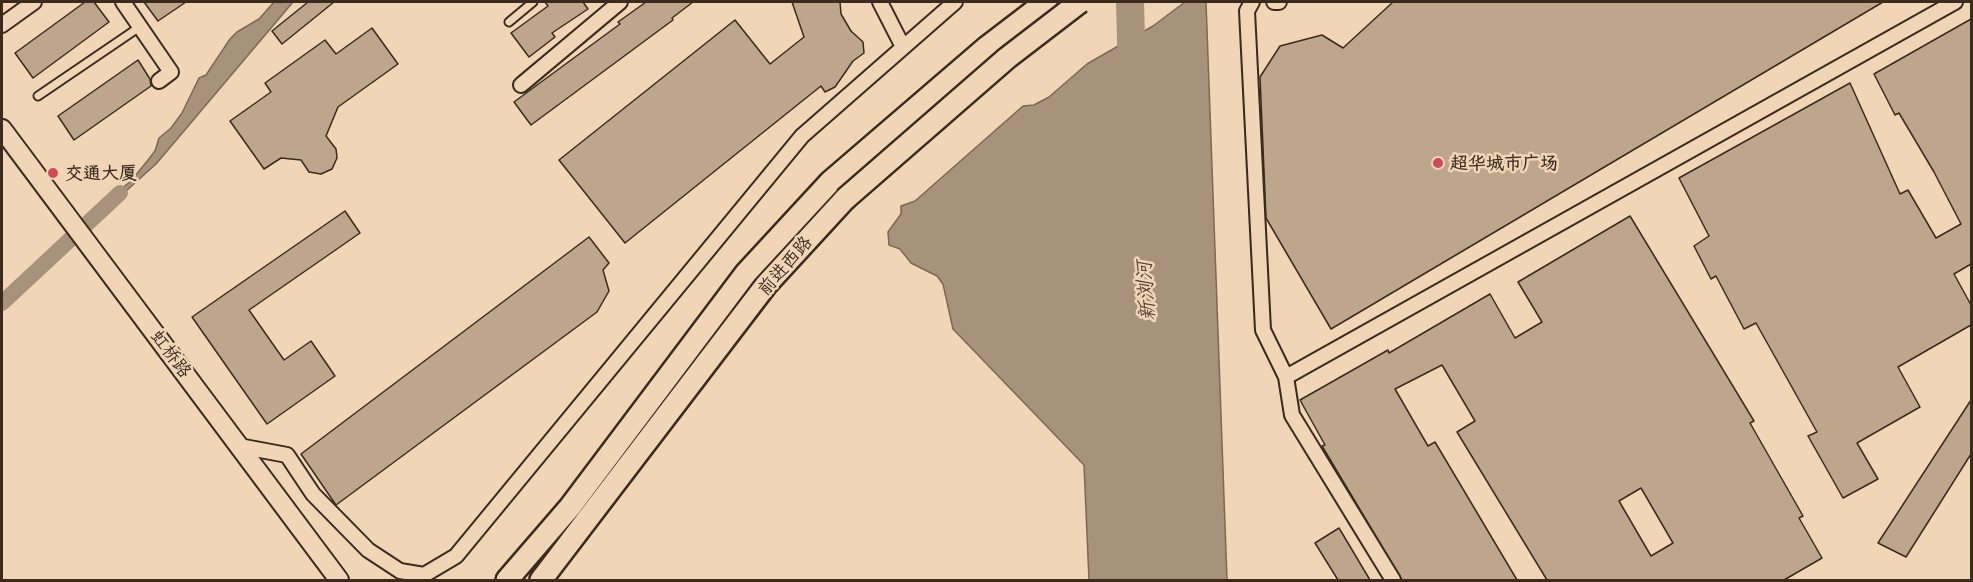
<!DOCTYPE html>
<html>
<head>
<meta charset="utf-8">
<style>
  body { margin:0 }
  #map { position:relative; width:1973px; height:582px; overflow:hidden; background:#f0d5b7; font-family:Mali,sans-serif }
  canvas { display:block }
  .frame { position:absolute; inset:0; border:3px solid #3b2a1e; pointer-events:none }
</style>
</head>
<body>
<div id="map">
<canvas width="1973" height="582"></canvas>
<div class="frame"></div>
</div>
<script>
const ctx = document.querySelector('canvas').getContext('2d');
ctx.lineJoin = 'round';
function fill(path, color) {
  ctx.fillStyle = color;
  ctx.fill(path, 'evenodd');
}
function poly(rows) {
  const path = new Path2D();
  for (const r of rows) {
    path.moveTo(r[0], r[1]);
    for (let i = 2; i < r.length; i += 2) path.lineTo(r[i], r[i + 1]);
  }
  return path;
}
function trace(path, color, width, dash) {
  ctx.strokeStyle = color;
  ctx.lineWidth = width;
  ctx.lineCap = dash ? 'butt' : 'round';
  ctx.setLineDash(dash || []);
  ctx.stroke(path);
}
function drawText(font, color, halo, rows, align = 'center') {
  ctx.font = font + ' Mali,"LXGW WenKai TC",sans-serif';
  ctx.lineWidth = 5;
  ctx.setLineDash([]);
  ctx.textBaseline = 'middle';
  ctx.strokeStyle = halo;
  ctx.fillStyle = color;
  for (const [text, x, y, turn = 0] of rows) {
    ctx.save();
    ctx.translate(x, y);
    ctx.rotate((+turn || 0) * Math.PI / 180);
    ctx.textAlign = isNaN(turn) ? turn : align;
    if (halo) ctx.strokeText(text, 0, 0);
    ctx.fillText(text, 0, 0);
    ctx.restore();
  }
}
const water = poly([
  [274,2,293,2,156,164,105,210,101,205,131,181,148,160,155,151,159,138,171,128,182,113,199,78,206,75,230,39,237,32,259,19,274,2],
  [1185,2,1206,2,1227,580,1089,580,1084,465,953,329,943,284,937,276,911,263,900,249,889,245,888,232,901,214,901,206,915,201,1023,106,1034,105,1049,97,1087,64,1153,26,1185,2]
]);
fill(water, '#a8927b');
trace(water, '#7c6856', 1.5);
trace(poly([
  [2,303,120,193]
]), '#a8927b', 16);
trace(poly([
  [1130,2,1132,78]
]), '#a8927b', 28);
const building = poly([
  [85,2,94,2,109,22,33,78,15,53,85,2],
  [144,2,186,2,158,21,144,2],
  [308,2,334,2,282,44,272,31,308,2],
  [545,2,583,2,588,9,552,33,555,37,529,57,511,33,548,6,545,2],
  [646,2,693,2,672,18,673,20,531,125,514,102,620,24,618,22,646,2],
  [792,2,840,2,841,14,851,31,863,42,864,53,853,61,835,87,825,92,821,86,625,243,559,160,735,20,770,64,804,37,792,2],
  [1393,2,1883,2,1331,329,1266,218,1260,77,1280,46,1322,35,1343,48,1393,2],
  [1971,19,1971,264,1954,274,1971,305,1971,325,1898,367,1920,407,1857,443,1878,479,1843,498,1808,436,1817,432,1756,323,1744,329,1716,276,1711,279,1694,246,1709,236,1679,178,1850,83,1900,194,1908,190,1936,238,1961,224,1934,172,1899,113,1895,115,1874,74,1971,19],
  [372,28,398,64,338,107,326,136,336,149,337,158,332,169,321,174,309,172,301,160,281,158,264,169,230,121,271,92,265,83,325,40,336,54,372,28],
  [138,60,150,79,151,86,74,140,58,116,138,60],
  [345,211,360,233,249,310,284,360,311,341,335,376,267,424,192,317,345,211],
  [1630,216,1754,421,1750,423,1803,516,1799,518,1822,558,1784,580,1547,580,1457,432,1475,421,1442,365,1395,389,1428,446,1435,442,1517,580,1402,580,1322,446,1325,445,1300,400,1388,350,1389,353,1490,294,1515,338,1542,322,1518,282,1630,216],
  [1641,488,1673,543,1651,556,1619,501,1641,488],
  [589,237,609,263,603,270,609,291,597,312,336,505,301,454,589,237],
  [1971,400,1971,454,1906,557,1878,543,1971,400],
  [1339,528,1370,580,1338,580,1315,543,1339,528]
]);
fill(building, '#bea68c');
trace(building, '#3b2a1e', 1.5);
const lane = poly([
  [509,22,533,2],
  [38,96,141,26]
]);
const street = poly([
  [123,2,171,72,159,81],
  [880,2,903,47],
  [1252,2,1247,11,1263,330,1286,377,1955,2],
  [1274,2,1279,2],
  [2,25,34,2],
  [521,85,620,2],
  [1286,377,1292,415,1393,580],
  [239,446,287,455,313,494,368,550,400,571,424,575,456,556,802,136,955,2]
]);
const secondary = poly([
  [2,129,339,580]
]);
const primary = poly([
  [507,580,570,507,746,273,830,182,987,47,1046,2],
  [541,580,766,285,845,199]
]);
trace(lane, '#3b2a1e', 11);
trace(street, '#3b2a1e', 18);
trace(secondary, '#3b2a1e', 22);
trace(primary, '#3b2a1e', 26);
trace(lane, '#f0d5b7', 7);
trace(street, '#f0d5b7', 14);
trace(secondary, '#f0d5b7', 18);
trace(primary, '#f0d5b7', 21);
const primaryBridge = poly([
  [845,199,1007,58,1080,2]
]);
trace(primaryBridge, '#3b2a1e', 26, []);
trace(primaryBridge, '#f0d5b7', 21);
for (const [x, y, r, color] of [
  [1438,163,6,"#d1495b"],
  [53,173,6,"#d1495b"]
]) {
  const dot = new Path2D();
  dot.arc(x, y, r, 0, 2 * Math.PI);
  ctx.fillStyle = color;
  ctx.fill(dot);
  trace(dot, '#f0d5b7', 2);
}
drawText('bold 18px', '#3b2a1e', '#f0d5b7', [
  ["超华城市广场",1450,163],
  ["交通大厦",65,173]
], 'left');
drawText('18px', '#3b2a1e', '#f0d5b7', [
  ["前进西路",785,266,-49],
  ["虹桥路",171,354,53]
]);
drawText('italic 20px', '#564435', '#f0d5b7', [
  ["新浏河",1146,291,-94]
]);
</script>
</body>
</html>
